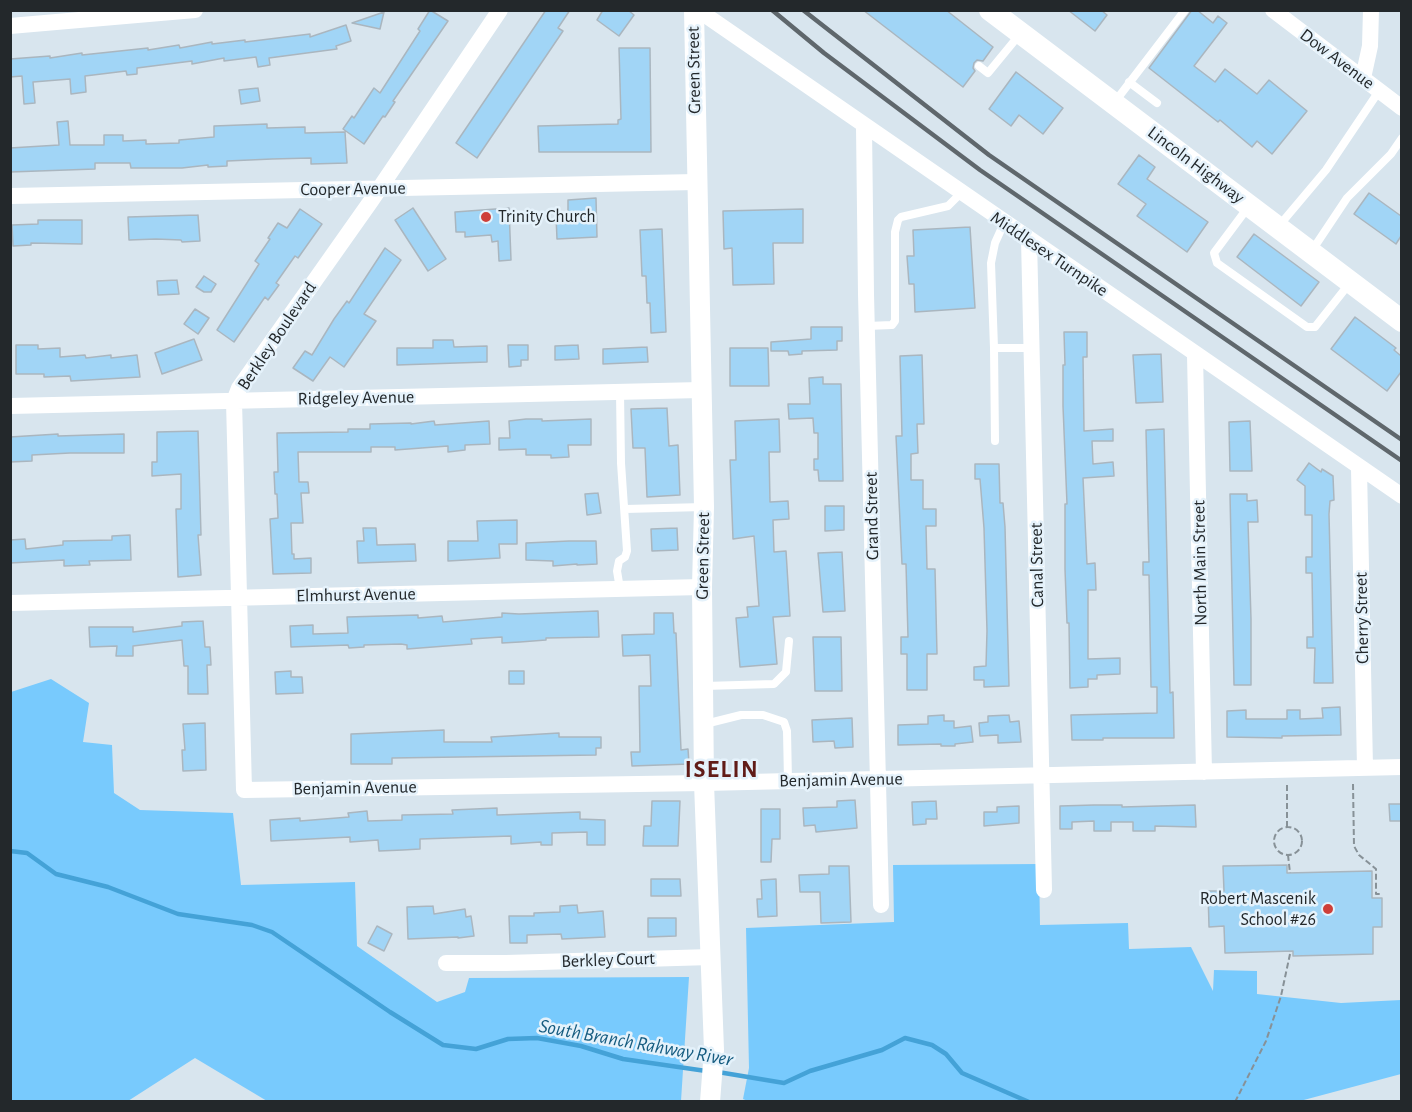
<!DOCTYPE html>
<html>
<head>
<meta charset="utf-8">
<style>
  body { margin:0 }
  #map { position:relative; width:1412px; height:1112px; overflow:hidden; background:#d8e5ee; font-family:"Alegreya Sans",sans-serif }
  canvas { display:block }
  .frame { position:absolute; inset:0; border:12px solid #23282b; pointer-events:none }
</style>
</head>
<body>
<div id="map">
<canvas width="1412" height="1112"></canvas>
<div class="frame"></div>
</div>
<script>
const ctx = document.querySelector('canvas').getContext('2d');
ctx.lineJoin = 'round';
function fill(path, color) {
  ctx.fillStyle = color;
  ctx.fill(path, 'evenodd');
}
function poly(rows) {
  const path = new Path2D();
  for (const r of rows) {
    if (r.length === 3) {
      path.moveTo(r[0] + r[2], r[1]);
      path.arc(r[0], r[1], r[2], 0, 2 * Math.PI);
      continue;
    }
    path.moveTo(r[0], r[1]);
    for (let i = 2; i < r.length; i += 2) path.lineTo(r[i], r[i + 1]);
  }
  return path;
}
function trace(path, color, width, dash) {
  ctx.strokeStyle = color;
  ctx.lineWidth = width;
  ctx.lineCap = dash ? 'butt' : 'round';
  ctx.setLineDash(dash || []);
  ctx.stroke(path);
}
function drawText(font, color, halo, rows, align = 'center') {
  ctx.font = font + ' "Alegreya Sans",sans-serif';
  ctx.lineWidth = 5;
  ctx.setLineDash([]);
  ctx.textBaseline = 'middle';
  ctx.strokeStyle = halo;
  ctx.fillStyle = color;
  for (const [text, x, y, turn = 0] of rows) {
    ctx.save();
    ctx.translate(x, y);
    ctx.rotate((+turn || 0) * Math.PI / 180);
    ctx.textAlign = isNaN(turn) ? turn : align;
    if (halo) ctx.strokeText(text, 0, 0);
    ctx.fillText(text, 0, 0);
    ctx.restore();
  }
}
fill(poly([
  [51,679,89,703,83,742,112,745,114,793,140,810,233,813,241,885,355,882,357,946,437,1002,465,992,469,978,689,977,681,1101,267,1101,195,1058,128,1101,11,1101,11,692],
  [1039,864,1040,925,1128,923,1129,949,1191,947,1213,991,1214,970,1257,971,1257,994,1341,1003,1401,1000,1401,1074,1300,1101,750,1102,743,1099,749,1068,746,928,894,922,893,865]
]), '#78cafd');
trace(poly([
  [10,851,27,853,56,874,108,887,178,914,252,925,272,932,390,1012,443,1045,476,1049,508,1039,537,1038,581,1046,623,1059,706,1071],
  [718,1072,784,1083,810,1071,882,1050,905,1038,932,1045,946,1054,962,1073,1029,1102]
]), '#44a2d7', 4.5);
const building = poly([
  [430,10,448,21,393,101,395,102,385,117,383,116,364,144,343,129,352,116,354,118,374,88,380,93,420,31,418,29,430,10],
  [546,10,570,10,558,28,563,31,477,158,456,143,546,10],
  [603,10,628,10,634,15,619,36,597,20,603,10],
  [863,10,946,10,993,47,983,61,977,60,974,63,973,68,975,71,963,87,863,10],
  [1068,10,1101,10,1107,15,1095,31,1068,10],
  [1192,10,1197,10,1213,23,1218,16,1227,23,1194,66,1215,82,1225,69,1257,94,1269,80,1307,111,1272,154,1257,141,1252,147,1220,120,1218,122,1149,68,1192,10],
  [384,12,380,29,352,23,384,12],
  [346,25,351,41,336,46,337,49,269,58,270,65,258,67,256,57,224,61,224,58,192,64,192,61,137,68,137,74,127,75,126,71,85,76,86,92,71,94,70,79,33,82,35,103,24,104,22,76,10,77,10,59,50,56,50,58,82,53,82,55,148,48,148,50,179,45,180,48,212,42,212,44,245,40,245,42,310,34,310,37,346,25],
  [619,48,650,48,651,152,539,152,538,126,618,124,618,120,621,119,619,48],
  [1016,72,1063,108,1043,134,1019,115,1011,126,989,109,1016,72],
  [258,88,260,101,241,104,239,90,258,88],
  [68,121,70,145,104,145,104,135,123,135,123,141,146,140,146,144,179,143,179,140,214,137,214,126,267,124,267,128,305,127,305,133,345,132,347,163,311,164,311,158,272,159,227,161,227,166,208,167,208,165,182,168,131,168,130,163,95,163,95,169,10,172,10,148,59,145,57,122,68,121],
  [1139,155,1155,167,1147,179,1208,222,1187,252,1137,216,1146,204,1118,184,1139,155],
  [1369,193,1401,216,1401,236,1396,244,1354,214,1369,193],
  [596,198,597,237,557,239,556,216,568,216,568,200,596,198],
  [413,208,446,259,428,271,395,220,413,208],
  [509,208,511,260,499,261,498,241,492,242,491,235,465,237,465,232,456,232,455,212,509,208],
  [300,209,322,224,298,258,295,256,276,283,279,285,268,300,265,297,234,342,217,330,259,264,255,261,270,239,268,238,278,223,287,228,300,209],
  [803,209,803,243,773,243,774,284,733,285,732,248,724,249,723,211,803,209],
  [198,215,200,241,182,242,181,240,156,239,129,240,128,217,198,215],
  [38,220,82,220,82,244,31,243,31,245,13,246,12,225,38,224,38,220],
  [970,227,975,308,915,312,914,284,909,284,907,256,914,256,913,230,970,227],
  [662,229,666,332,651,333,650,303,647,303,646,276,642,276,640,230,662,229],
  [1254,234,1319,282,1301,306,1237,257,1254,234],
  [385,248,401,260,364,314,376,321,344,367,330,357,313,381,293,368,305,351,312,355,334,319,347,301,349,303,385,248],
  [204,276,216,284,211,292,204,292,196,287,204,276],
  [177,280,179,294,158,295,157,281,177,280],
  [195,309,209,318,198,334,184,324,195,309],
  [1355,317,1396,348,1394,350,1401,356,1401,372,1387,391,1331,349,1355,317],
  [811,327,842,327,842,341,837,341,837,350,802,351,802,354,789,355,788,351,771,351,771,342,811,339,811,327],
  [1064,332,1087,332,1087,357,1083,357,1084,431,1113,429,1113,441,1092,441,1093,464,1113,462,1114,476,1083,478,1087,564,1095,563,1096,590,1088,590,1088,659,1120,658,1120,674,1097,675,1097,679,1088,679,1088,687,1070,688,1069,623,1067,623,1065,569,1065,504,1067,504,1063,406,1063,365,1065,365,1064,332],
  [194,339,202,360,162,374,155,353,194,339],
  [433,340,453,340,454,347,487,346,487,362,397,365,397,348,433,348,433,340],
  [16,345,38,345,38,349,60,348,60,357,85,355,86,358,111,355,111,358,137,355,140,377,71,381,70,376,44,377,44,374,16,374,16,345],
  [508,345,528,345,528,360,521,360,521,366,509,367,508,345],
  [578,345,579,359,555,360,555,346,578,345],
  [647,347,648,362,603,364,603,349,647,347],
  [730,348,768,348,769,386,730,386,730,348],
  [1161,354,1163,402,1136,403,1133,355,1161,354],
  [922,355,924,424,917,424,918,453,911,454,911,480,923,480,923,509,936,509,936,526,926,526,927,569,935,569,937,654,927,654,927,690,907,690,907,654,901,654,901,637,908,637,906,564,902,564,896,436,902,436,900,356,922,355],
  [823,377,823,384,841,384,843,481,819,481,818,470,814,470,814,459,818,459,818,433,814,433,813,418,789,419,788,404,810,404,809,378,823,377],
  [667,408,669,446,678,445,680,495,647,497,645,448,633,448,631,409,667,408],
  [526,419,542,419,542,421,591,419,591,445,568,445,569,457,551,458,551,455,526,455,526,449,499,450,499,438,510,438,509,421,526,419],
  [779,419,780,452,769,452,770,502,788,501,789,519,773,520,774,552,786,551,790,616,773,617,777,664,740,667,736,618,748,617,747,607,759,606,754,536,733,539,730,460,736,460,735,421,779,419],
  [434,421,435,425,489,421,490,444,465,445,465,450,448,452,448,446,395,450,395,447,371,447,371,452,298,452,299,482,308,482,309,493,301,493,303,523,291,523,292,554,294,554,294,559,311,558,311,573,273,574,270,519,278,518,277,494,275,494,274,472,278,472,277,433,348,432,348,429,370,429,370,424,411,423,411,424,434,421],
  [1250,421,1252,471,1230,471,1229,422,1250,421],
  [1164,429,1170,693,1173,692,1174,738,1103,738,1103,740,1072,740,1071,715,1157,713,1157,687,1151,687,1149,575,1143,575,1143,562,1149,562,1146,430,1164,429],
  [198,431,201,535,198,535,201,575,178,577,176,509,181,509,181,474,152,476,152,462,157,462,157,432,198,431],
  [58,434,58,436,124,434,124,453,70,453,32,455,32,461,10,462,10,437,58,434],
  [1309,463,1321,472,1322,469,1333,476,1334,500,1330,501,1329,514,1333,683,1314,683,1315,648,1307,648,1307,637,1313,637,1312,573,1306,573,1306,557,1312,557,1312,515,1305,515,1305,486,1297,480,1309,463],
  [975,464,999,464,1000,503,1003,503,1005,527,1009,686,984,687,984,680,974,680,974,667,986,666,987,631,984,528,980,479,975,479,975,464],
  [598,493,601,513,587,515,585,494,598,493],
  [1230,494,1247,494,1247,501,1257,500,1258,522,1248,522,1251,619,1251,685,1234,685,1230,494],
  [825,506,844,506,844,530,825,531,825,506],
  [517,520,517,544,499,544,500,558,448,561,448,541,478,541,477,521,517,520],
  [363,528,376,528,377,545,415,544,416,561,358,563,357,541,364,541,363,528],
  [677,528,678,550,652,551,651,529,677,528],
  [130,535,131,560,89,561,90,565,64,566,64,560,10,563,10,540,25,539,26,549,63,545,63,541,112,540,112,536,130,535],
  [569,541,596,541,597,564,577,565,577,564,553,566,553,561,526,560,526,543,569,541],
  [842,552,845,611,823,612,818,553,842,552],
  [598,611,599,637,546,638,546,640,520,642,502,643,502,637,471,639,472,644,407,649,407,645,401,644,364,645,364,647,349,648,348,645,291,647,290,626,313,625,313,634,348,633,347,617,418,615,418,618,442,616,443,622,502,617,502,613,519,614,598,611],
  [654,613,673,613,674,633,676,633,681,750,688,749,689,764,632,766,631,752,640,752,639,686,651,686,650,655,623,656,622,635,654,634,654,613],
  [203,621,205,647,210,647,211,665,207,665,208,694,188,694,188,666,184,666,182,640,133,646,133,656,116,656,117,646,90,647,89,627,133,627,133,632,182,626,182,622,203,621],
  [813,637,841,637,842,691,815,691,813,637],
  [291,671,291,677,302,677,303,693,276,694,275,672,291,671],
  [509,671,524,671,524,684,509,684,509,671],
  [1340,707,1341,735,1282,736,1282,738,1227,737,1227,711,1246,710,1246,719,1287,719,1287,710,1300,710,1300,719,1323,718,1322,708,1340,707],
  [944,715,944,721,954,721,954,728,971,726,973,742,955,744,955,746,941,746,941,744,898,745,898,725,928,724,928,716,944,715],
  [1009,715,1010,722,1019,721,1021,742,998,743,998,735,980,736,979,723,988,722,988,716,1009,715],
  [852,718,853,747,835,748,834,741,813,742,812,720,852,718],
  [205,723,206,770,183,771,182,750,185,750,183,724,205,723],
  [444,730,444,742,492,742,491,737,559,733,559,737,601,737,601,748,596,748,596,755,392,758,392,764,351,764,351,734,444,730],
  [855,800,857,828,816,832,815,825,804,826,803,808,837,807,837,801,855,800],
  [652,801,680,801,678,846,643,846,644,826,651,826,652,801],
  [936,801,937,819,926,819,926,824,913,825,912,802,936,801],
  [1389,804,1401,804,1401,821,1390,821,1389,804],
  [1094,805,1122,805,1122,807,1195,805,1196,827,1155,826,1155,831,1133,831,1133,822,1111,822,1111,831,1094,831,1094,821,1072,822,1072,829,1060,829,1060,806,1094,805],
  [1019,806,1019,823,984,826,984,812,997,812,997,807,1019,806],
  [497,808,497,815,580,812,580,819,605,820,605,845,587,845,587,832,552,833,552,845,541,845,541,842,511,844,511,836,420,839,420,849,403,850,379,851,378,840,350,842,350,837,271,841,270,820,300,818,300,821,349,817,348,813,367,811,368,821,402,820,402,815,453,814,452,810,497,808],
  [761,809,780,809,780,839,772,839,771,862,761,862,761,809],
  [1287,865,1287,873,1372,871,1372,898,1382,898,1382,927,1373,927,1373,954,1293,956,1293,951,1225,953,1224,926,1209,927,1208,891,1224,891,1223,866,1287,865],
  [829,866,849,866,851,922,821,923,820,892,800,892,799,875,829,874,829,866],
  [651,879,680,879,681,896,651,896,651,879],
  [776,879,777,916,758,917,757,899,762,899,761,880,776,879],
  [577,905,578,913,603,911,605,937,562,939,561,934,527,935,527,943,510,943,509,916,534,916,534,913,560,912,560,906,577,905],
  [433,906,434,914,465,909,466,917,471,916,474,936,458,938,458,937,408,939,407,907,433,906],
  [648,918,676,918,676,936,648,937,648,918],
  [377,926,392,934,384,951,368,943,377,926]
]);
fill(building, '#a1d5f6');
trace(building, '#aab6bf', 1.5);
trace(poly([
  [1353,784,1354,846,1359,855,1376,869,1376,894,1382,894],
  [1287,785,1287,827],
  [1288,841,14],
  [1288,855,1290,873],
  [1235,1102,1266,1041,1281,996,1290,954]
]), '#879197', 2, [6, 3]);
trace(poly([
  [979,66,988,73,1020,34],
  [1129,82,1157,103],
  [1114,103,1185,10],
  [1249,206,1214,253,1217,263,1307,327,1315,327,1349,284],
  [1004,223,995,243,991,263,994,348,1032,348],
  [1278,227,1326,170,1379,91],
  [1311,252,1347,198,1391,154,1402,138],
  [867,326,892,325,895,321,895,232,898,220,901,217,948,206,961,193],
  [994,348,995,441],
  [625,509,704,507],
  [620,589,617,571,619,561,625,557,627,551,621,463,620,392],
  [704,686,774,684,786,672,789,641],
  [705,724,741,715,763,715,784,722,787,731,788,781]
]), '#fff', 8);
trace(poly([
  [500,10,371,201,239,388,234,401,244,790,704,783,1402,767],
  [698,10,1402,496],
  [1273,10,1402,108],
  [10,26,195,10],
  [1363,78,1370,46,1371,10],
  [864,127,866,294,881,905],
  [10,196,696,182],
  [1029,239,1044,890],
  [1195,355,1204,772],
  [10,406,701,390],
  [1359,468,1365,768],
  [10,603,702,587],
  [446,963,506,963,711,957]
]), '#fff', 16);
trace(poly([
  [694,10,704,507,702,587,704,783,714,1050,710,1102]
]), '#fff', 20);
trace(poly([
  [990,10,1402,321]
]), '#fff', 22);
trace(poly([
  [772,10,824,53,980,170,1402,461],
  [803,10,989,155,1402,440]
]), '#5f676c', 4.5);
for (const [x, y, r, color] of [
  [486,217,6,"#ce3f39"],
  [1328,909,6,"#ce3f39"]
]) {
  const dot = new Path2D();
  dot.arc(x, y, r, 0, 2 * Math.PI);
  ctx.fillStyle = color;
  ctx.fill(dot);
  trace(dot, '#e5f2fb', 2);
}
drawText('18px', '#23282b', '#e5f2fb', [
  ["Dow Avenue",1337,59,37],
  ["Green Street",694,70,-91],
  ["Lincoln Highway",1196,165,37],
  ["Cooper Avenue",353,189,-1],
  ["Middlesex Turnpike",1049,254,34],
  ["Berkley Boulevard",277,336,-56],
  ["Ridgeley Avenue",356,398,-1],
  ["Grand Street",872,516,-91],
  ["Green Street",703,556,-89],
  ["North Main Street",1200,563,-91],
  ["Canal Street",1037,565,-91],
  ["Elmhurst Avenue",356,595,-1],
  ["Cherry Street",1362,618,-91],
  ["Benjamin Avenue",841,780,-1],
  ["Benjamin Avenue",355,788,-1],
  ["Berkley Court",608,960,-2]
]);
drawText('18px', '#23282b', '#e5f2fb', [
  ["Trinity Church",498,217],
  ["Robert Mascenik",1316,899,"right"],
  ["School #26",1316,920,"right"]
], 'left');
drawText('italic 20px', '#165c80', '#e5f2fb', [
  ["South Branch Rahway River",636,1043,10]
]);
ctx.letterSpacing = '1.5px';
drawText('bold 24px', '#611c18', '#e5f2fb', [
  ["ISELIN",722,770]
]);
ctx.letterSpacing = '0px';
</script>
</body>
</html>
